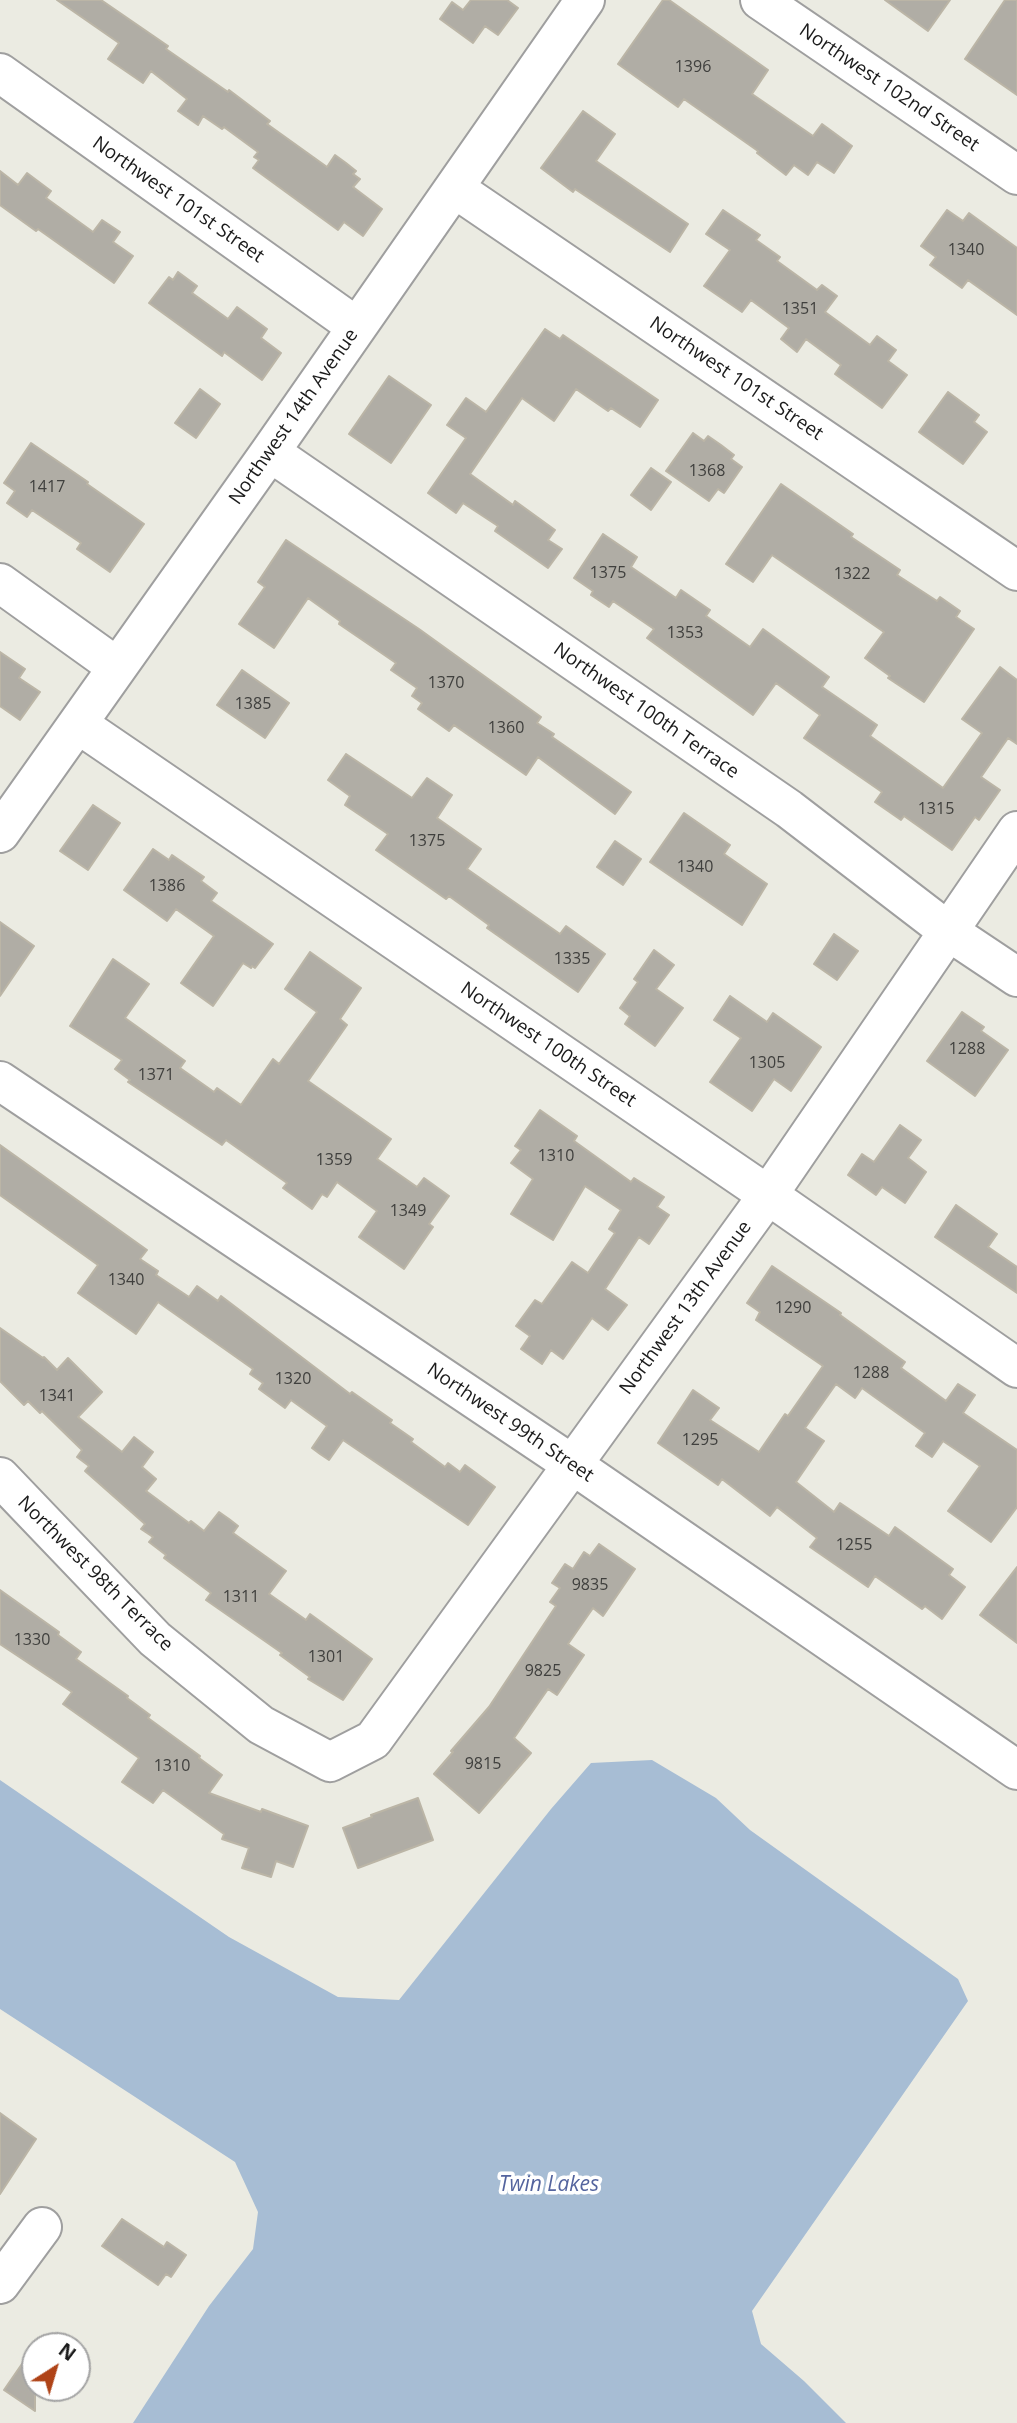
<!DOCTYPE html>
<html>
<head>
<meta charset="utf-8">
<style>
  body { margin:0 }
  #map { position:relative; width:1017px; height:2423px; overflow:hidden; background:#ebebe2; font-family:"Open Sans",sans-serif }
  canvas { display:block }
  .north { position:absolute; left:21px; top:2332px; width:70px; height:70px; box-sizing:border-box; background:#fff; border:2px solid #a4a4a4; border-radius:50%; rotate:37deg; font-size:19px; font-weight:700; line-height:28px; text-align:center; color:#1b1b1b }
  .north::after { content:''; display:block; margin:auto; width:24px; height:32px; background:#af4317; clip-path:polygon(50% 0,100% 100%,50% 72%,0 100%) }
</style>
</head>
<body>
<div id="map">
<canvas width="1017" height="2423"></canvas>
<div class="north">N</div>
</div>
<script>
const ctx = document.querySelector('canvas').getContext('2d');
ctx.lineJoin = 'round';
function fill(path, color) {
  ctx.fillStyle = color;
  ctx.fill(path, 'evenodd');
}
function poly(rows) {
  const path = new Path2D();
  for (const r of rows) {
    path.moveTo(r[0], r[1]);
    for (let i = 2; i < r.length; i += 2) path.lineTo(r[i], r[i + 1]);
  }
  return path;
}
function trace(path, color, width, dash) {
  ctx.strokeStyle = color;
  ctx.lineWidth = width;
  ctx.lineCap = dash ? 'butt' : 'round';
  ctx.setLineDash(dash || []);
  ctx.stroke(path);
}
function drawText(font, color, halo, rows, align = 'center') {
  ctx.font = font + ' "Open Sans",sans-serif';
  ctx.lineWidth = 7;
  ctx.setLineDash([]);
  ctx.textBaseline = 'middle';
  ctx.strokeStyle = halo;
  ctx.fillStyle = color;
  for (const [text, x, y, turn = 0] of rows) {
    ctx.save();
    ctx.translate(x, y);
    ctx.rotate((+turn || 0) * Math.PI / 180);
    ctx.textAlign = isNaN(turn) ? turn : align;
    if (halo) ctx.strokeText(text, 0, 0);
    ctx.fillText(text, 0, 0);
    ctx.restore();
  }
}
fill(poly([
  [652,1760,716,1798,750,1830,958,1979,968,2001,752,2311,761,2344,804,2381,846,2423,133,2423,209,2306,253,2249,258,2212,235,2162,0,2009,0,1780,229,1937,338,1997,399,2000,551,1809,591,1763]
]), '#a7bdd4');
const building = poly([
  [57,0,101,0,168,46,166,49,228,92,229,90,270,121,267,124,327,167,335,155,346,163,356,171,353,174,360,179,353,187,382,209,363,236,344,222,338,230,253,168,259,160,254,157,258,152,224,127,222,129,203,116,198,125,178,111,187,99,151,71,143,83,108,59,119,43,57,0],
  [471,0,507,0,518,8,498,35,485,26,473,43,440,19,452,2,463,10,471,0],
  [663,0,669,0,768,70,752,94,813,136,822,124,852,146,834,173,817,162,808,175,794,165,786,175,757,153,758,151,684,99,678,107,618,64,663,0],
  [885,0,950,0,928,31,885,0],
  [1005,0,1017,0,1017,95,965,59,1005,0],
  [583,111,615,134,596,161,688,224,670,252,575,189,573,192,541,168,583,111],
  [0,171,18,185,27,173,51,191,46,198,93,232,102,220,120,232,113,242,133,256,114,283,38,229,36,231,0,205,0,171],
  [723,210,760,235,756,240,780,257,777,261,817,290,822,285,837,296,825,312,870,345,877,336,896,350,888,361,907,375,882,408,835,374,841,365,806,339,797,352,781,339,789,328,751,300,742,312,704,286,730,250,706,234,723,210],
  [947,210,963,221,969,213,1017,248,1017,315,968,280,962,288,930,265,936,257,921,246,947,210],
  [178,272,197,286,192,293,228,319,237,307,267,329,261,338,281,353,262,380,224,352,222,356,149,303,169,277,173,280,178,272],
  [545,329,560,339,563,335,658,400,640,427,611,408,608,411,576,389,554,421,522,398,470,474,513,505,515,501,555,530,548,540,562,549,548,568,495,531,498,526,463,503,456,513,428,493,466,438,447,425,466,398,486,412,545,329],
  [389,376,431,405,391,463,349,434,389,376],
  [200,389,220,404,196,438,175,423,200,389],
  [948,392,979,415,974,422,987,432,963,464,919,432,948,392],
  [693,433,704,441,708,436,721,445,734,455,731,459,742,467,724,493,718,489,709,501,666,471,693,433],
  [31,443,88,482,87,484,144,524,110,572,77,549,81,543,32,510,27,517,7,503,15,491,4,483,31,443],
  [651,468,671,482,651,510,631,495,651,468],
  [781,484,853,534,851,537,900,570,897,575,937,601,940,597,960,611,956,617,974,629,924,702,888,678,890,676,865,658,884,632,772,555,753,582,726,564,781,484],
  [603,534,637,557,631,567,676,598,681,590,710,610,706,616,750,647,763,629,829,677,822,687,877,725,870,736,943,788,982,733,962,719,1000,667,1017,680,1017,744,1008,738,981,777,1000,790,979,820,975,817,952,850,904,816,901,820,875,802,882,792,804,738,820,715,776,683,753,715,647,638,654,629,613,601,609,607,591,595,593,591,574,578,603,534],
  [286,540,419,629,541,717,537,723,554,734,552,737,631,792,615,814,538,757,526,775,454,725,449,731,418,709,422,703,412,696,417,688,391,670,396,663,339,624,340,621,308,598,274,648,239,624,265,587,258,582,286,540],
  [0,652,25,669,19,678,40,692,20,720,0,706,0,652],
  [242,670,289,703,265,738,217,705,242,670],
  [346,754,412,798,427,778,452,795,437,818,481,849,467,869,560,934,566,926,605,954,578,992,487,928,489,925,449,896,446,899,376,850,388,834,345,805,350,796,328,780,346,754],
  [93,805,120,823,88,870,60,851,93,805],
  [684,813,730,845,724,854,767,884,742,925,650,862,684,813],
  [615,841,641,859,623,885,597,867,615,841],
  [153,849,169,860,172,855,204,877,201,881,217,893,211,901,273,944,255,968,252,966,251,968,243,963,213,1006,181,983,214,936,176,909,167,921,124,890,153,849],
  [0,922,34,946,0,996,0,922],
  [834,934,858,951,837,980,814,964,834,934],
  [654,950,674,965,656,989,683,1008,655,1046,625,1024,630,1016,620,1008,638,982,634,979,654,950],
  [310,952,361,988,340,1019,347,1025,308,1081,391,1139,377,1159,417,1187,424,1178,449,1196,429,1224,433,1227,404,1269,359,1237,377,1211,337,1182,327,1197,322,1194,312,1209,283,1188,287,1183,226,1140,222,1145,128,1082,130,1080,115,1069,122,1060,70,1026,113,959,149,984,125,1018,185,1061,180,1068,214,1092,217,1088,241,1105,273,1059,279,1064,317,1012,285,989,310,952],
  [730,996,767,1022,773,1013,821,1047,791,1091,774,1079,752,1111,710,1082,741,1038,714,1020,730,996],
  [962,1012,984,1027,981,1031,1008,1050,975,1096,927,1061,962,1012],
  [540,1110,577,1136,574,1141,631,1182,634,1178,664,1197,657,1207,669,1215,649,1244,639,1237,605,1289,627,1305,608,1330,592,1318,563,1359,551,1350,542,1364,521,1349,530,1336,516,1326,535,1300,542,1304,572,1262,588,1273,615,1233,609,1229,621,1210,585,1186,553,1240,511,1214,533,1179,511,1163,521,1150,515,1146,540,1110],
  [900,1125,921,1140,908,1158,926,1172,905,1203,882,1187,876,1195,848,1175,862,1154,874,1162,900,1125],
  [0,1145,147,1250,140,1259,158,1271,156,1275,189,1297,197,1286,218,1301,221,1296,350,1394,352,1392,392,1420,390,1423,413,1439,411,1442,445,1467,448,1463,460,1472,465,1465,495,1487,468,1525,343,1440,329,1460,320,1454,312,1448,327,1426,291,1400,285,1408,259,1389,263,1383,250,1374,253,1369,158,1302,136,1334,78,1293,98,1265,0,1195,0,1145],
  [956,1205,997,1234,988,1247,1017,1267,1017,1293,935,1237,956,1205],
  [772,1266,841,1313,840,1315,905,1362,901,1368,946,1401,958,1384,975,1395,963,1413,1017,1450,1017,1507,991,1542,948,1511,980,1466,943,1441,932,1457,916,1446,925,1433,862,1388,855,1398,836,1384,805,1428,824,1441,796,1482,834,1512,840,1503,889,1536,895,1527,953,1569,949,1575,965,1587,942,1619,925,1606,922,1609,875,1576,868,1587,810,1547,817,1538,777,1507,770,1516,722,1479,718,1485,658,1443,693,1390,719,1408,710,1420,759,1452,785,1414,788,1416,823,1366,756,1320,760,1312,747,1303,772,1266],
  [0,1328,43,1358,44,1357,57,1370,68,1358,102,1392,78,1417,122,1452,134,1437,153,1452,142,1467,156,1479,146,1491,189,1523,191,1521,204,1531,219,1512,229,1519,238,1526,233,1533,286,1571,269,1594,306,1620,310,1614,372,1659,343,1700,308,1679,310,1677,280,1655,282,1653,206,1600,211,1593,164,1558,166,1555,149,1542,153,1537,141,1529,145,1524,85,1471,89,1466,77,1457,82,1450,42,1411,40,1413,28,1401,24,1405,0,1381,0,1328],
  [599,1544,635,1569,603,1616,593,1608,568,1644,584,1655,557,1695,548,1689,514,1738,531,1753,479,1813,434,1774,453,1752,451,1751,489,1707,556,1606,550,1602,560,1588,552,1583,565,1564,573,1569,584,1552,590,1556,599,1544],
  [1017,1567,1017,1643,980,1615,1017,1567],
  [0,1590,59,1632,58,1635,81,1652,76,1659,128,1696,127,1698,150,1715,148,1718,200,1756,199,1758,222,1775,209,1793,261,1812,262,1809,308,1826,293,1867,276,1861,271,1877,242,1868,249,1848,222,1839,224,1834,163,1790,153,1803,122,1782,139,1758,63,1704,72,1692,0,1644,0,1590],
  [418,1798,433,1840,358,1868,343,1828,372,1817,371,1815,418,1798],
  [0,2113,36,2139,0,2194,0,2113],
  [122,2219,164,2247,167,2242,186,2255,171,2277,166,2274,158,2285,102,2246,122,2219],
  [35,2345,35,2411,4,2390,35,2345]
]);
fill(building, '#b0ada5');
trace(building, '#bbb5a6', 2);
const minor = poly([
  [760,0,1017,175],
  [0,73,357,327],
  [454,188,1017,571],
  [270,452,789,809,948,931,1017,977],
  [0,583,117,667],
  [78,724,768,1195,1017,1368],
  [0,833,270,452,585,0],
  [0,1081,573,1465,1017,1770],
  [0,1477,155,1639,261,1725,330,1762,373,1740,768,1195,1017,831],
  [0,2284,42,2227]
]);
trace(minor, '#9f9f9f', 42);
trace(minor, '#fff', 38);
drawText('16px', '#40403e', null, [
  ["1396",693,67],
  ["1340",966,250],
  ["1351",800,309],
  ["1368",707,471],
  ["1417",47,487],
  ["1375",608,573],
  ["1322",852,574],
  ["1353",685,633],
  ["1370",446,683],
  ["1385",253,704],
  ["1360",506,728],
  ["1315",936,809],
  ["1375",427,841],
  ["1340",695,867],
  ["1386",167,886],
  ["1335",572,959],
  ["1288",967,1049],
  ["1305",767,1063],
  ["1371",156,1075],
  ["1310",556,1156],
  ["1359",334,1160],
  ["1349",408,1211],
  ["1340",126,1280],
  ["1290",793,1308],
  ["1288",871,1373],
  ["1320",293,1379],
  ["1341",57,1396],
  ["1295",700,1440],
  ["1255",854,1545],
  ["9835",590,1585],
  ["1311",241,1597],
  ["1330",32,1640],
  ["1301",326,1657],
  ["9825",543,1671],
  ["9815",483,1764],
  ["1310",172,1766]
]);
drawText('19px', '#1b1b1b', '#fff', [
  ["Northwest 102nd Street",889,88,34],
  ["Northwest 101st Street",178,200,35],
  ["Northwest 101st Street",736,379,34],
  ["Northwest 14th Avenue",294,417,-55],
  ["Northwest 100th Terrace",646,711,35],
  ["Northwest 100th Street",548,1045,34],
  ["Northwest 13th Avenue",686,1308,-54],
  ["Northwest 99th Street",510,1423,34],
  ["Northwest 98th Terrace",95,1574,45]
]);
drawText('italic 21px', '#54649e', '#fff', [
  ["Twin Lakes",549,2185]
]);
</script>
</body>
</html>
